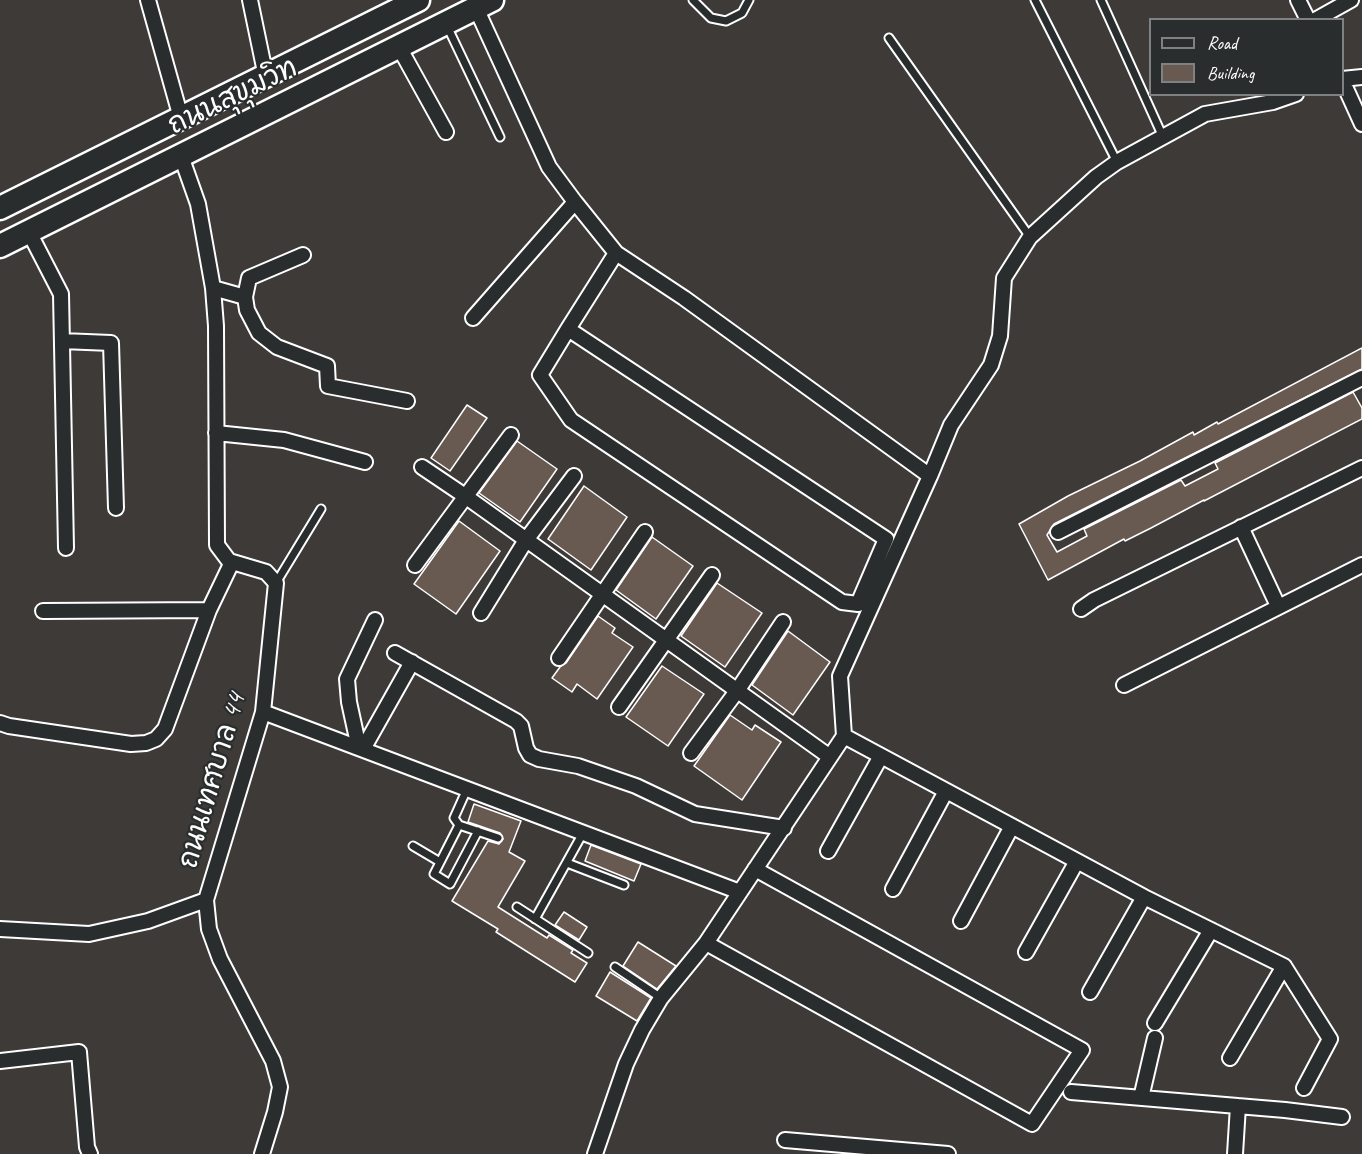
<!DOCTYPE html>
<html>
<head>
<meta charset="utf-8">
<style>
  body { margin:0 }
  #map { position:relative; width:1362px; height:1154px; overflow:hidden; background:#3d3a38; font-family:Caveat,sans-serif }
  canvas { display:block }
  .legend { position:absolute; left:1149px; top:18px; width:195px; height:78px; box-sizing:border-box; background:#2a2d2e; border:2px solid #7f8182; margin:0; padding:8px 10px; list-style:none; font-size:18px; color:#fff }
  .legend li { display:flex; align-items:center; gap:12px; height:30px }
  .legend b { width:30px; border:2px solid #7f8182 }
</style>
</head>
<body>
<div id="map">
<canvas width="1362" height="1154"></canvas>
<ul class="legend">
<li><b style="height:8px;background:#2a2d2e"></b>Road</li>
<li><b style="height:16px;background:#695a51"></b>Building</li>
</ul>
</div>
<script>
const ctx = document.querySelector('canvas').getContext('2d');
ctx.lineJoin = 'round';
function fill(path, color) {
  ctx.fillStyle = color;
  ctx.fill(path, 'evenodd');
}
function poly(rows) {
  const path = new Path2D();
  for (const r of rows) {
    path.moveTo(r[0], r[1]);
    for (let i = 2; i < r.length; i += 2) path.lineTo(r[i], r[i + 1]);
  }
  return path;
}
function trace(path, color, width, dash) {
  ctx.strokeStyle = color;
  ctx.lineWidth = width;
  ctx.lineCap = dash ? 'butt' : 'round';
  ctx.setLineDash(dash || []);
  ctx.stroke(path);
}
function drawText(font, color, halo, rows, align = 'center') {
  ctx.font = font + ' Caveat,"Playpen Sans Thai",sans-serif';
  ctx.lineWidth = 4.5;
  ctx.setLineDash([]);
  ctx.textBaseline = 'middle';
  ctx.strokeStyle = halo;
  ctx.fillStyle = color;
  for (const [text, x, y, turn = 0] of rows) {
    ctx.save();
    ctx.translate(x, y);
    ctx.rotate((+turn || 0) * Math.PI / 180);
    ctx.textAlign = isNaN(turn) ? turn : align;
    if (halo) ctx.strokeText(text, 0, 0);
    ctx.fillText(text, 0, 0);
    ctx.restore();
  }
}
const building = poly([
  [1362,348,1362,369,1054,524,1047,535,1057,552,1087,536,1084,529,1181,480,1185,486,1218,469,1215,463,1353,392,1362,408,1362,419,1204,501,1204,500,1151,528,1125,541,1124,539,1048,580,1019,524,1068,496,1140,461,1193,432,1194,435,1217,422,1218,424,1362,348],
  [467,405,487,418,450,471,431,458,467,405],
  [517,441,557,469,520,522,479,493,517,441],
  [584,486,627,517,591,570,548,539,584,486],
  [459,521,500,551,456,614,414,584,459,521],
  [652,537,693,566,656,619,616,590,652,537],
  [717,583,762,613,725,667,681,636,717,583],
  [598,616,615,628,612,633,633,647,597,699,577,684,572,692,552,678,560,667,566,663,598,616],
  [788,631,830,662,793,715,752,685,788,631],
  [662,666,704,694,668,746,626,717,662,666],
  [730,715,752,730,755,725,781,742,742,800,694,766,730,715],
  [474,804,521,821,509,852,525,861,498,907,547,938,549,935,573,950,571,953,587,963,575,982,496,932,498,929,452,901,488,841,499,844,503,839,500,833,468,822,474,804],
  [591,845,641,864,634,881,585,861,591,845],
  [564,912,587,927,579,940,555,925,564,912],
  [638,942,676,966,657,989,623,966,638,942],
  [610,972,651,998,637,1021,596,996,610,972]
]);
fill(building, '#695a51');
trace(building, '#fff', 1.5);
const service = poly([
  [693,0,711,18,726,21,742,13,749,0],
  [1035,0,1117,162],
  [1101,0,1163,137],
  [447,26,500,137],
  [889,38,1030,237],
  [276,583,321,509],
  [467,789,454,818,459,825,498,838],
  [459,825,434,874,450,884,478,831],
  [413,846,440,862],
  [567,863,624,885],
  [517,907,588,953],
  [535,919,583,833],
  [615,967,661,998]
]);
const minor = poly([
  [148,0,181,118],
  [250,0,266,77],
  [1298,0,1308,20],
  [476,8,549,167,575,202,616,253,684,298,930,476],
  [1315,20,1351,0],
  [399,47,446,132],
  [1342,79,1362,77],
  [1342,80,1362,124],
  [181,156,198,204,213,288,216,326,217,545,229,561,266,572,276,583,263,712,206,900,209,929,220,959,273,1061,280,1087,275,1112,262,1154],
  [29,232,61,294,66,548],
  [303,255,249,278,245,297,247,310,259,333,277,347,327,366,328,386,407,401],
  [213,288,245,297],
  [473,318,575,202],
  [568,329,886,539,858,604,842,602,571,420,540,375,568,329,616,253],
  [62,341,111,343,116,508],
  [216,433,284,440,365,462],
  [422,467,465,496,830,757],
  [1241,527,1278,606],
  [1058,532,1362,378],
  [415,565,511,435],
  [1081,609,1094,600,1362,468],
  [43,611,209,610],
  [481,613,526,540,574,476],
  [395,653,516,721,521,726,526,748,530,755,539,759,578,766,636,786,695,814,784,828],
  [559,658,645,532],
  [1124,685,1362,565],
  [619,707,712,575],
  [263,712,740,892],
  [0,723,9,726,131,744,146,743,156,739,165,729,209,610,232,562],
  [844,736,1144,897,1284,966,1330,1039,1304,1088],
  [359,748,349,702,347,679,375,620],
  [363,749,412,662],
  [691,753,737,691,783,622],
  [828,851,881,756],
  [893,889,946,791],
  [961,921,1012,826],
  [0,929,89,934,148,921,206,900],
  [706,943,1032,1124,1082,1050,755,869],
  [1026,952,1077,861],
  [1090,992,1144,897],
  [1155,1023,1211,930],
  [1230,1058,1284,966],
  [0,1061,79,1052,87,1147,90,1154],
  [1071,1092,1285,1110,1342,1117],
  [1141,1098,1155,1038],
  [785,1140,948,1154],
  [595,1154,626,1064,642,1030,661,998,706,943,844,736,840,676,930,476,951,425,991,365,1000,336,1004,278,1030,237,1096,177,1117,162,1205,114,1273,102,1296,94],
  [1235,1154,1238,1106]
]);
const trunk = poly([
  [0,208,418,0],
  [0,246,492,0]
]);
trace(service, '#fff', 11);
trace(minor, '#fff', 18);
trace(trunk, '#fff', 27);
trace(service, '#2a2d2e', 7);
trace(minor, '#2a2d2e', 14);
trace(trunk, '#2a2d2e', 22);
drawText('28px', '#fff', '#2a2d2e', [
  ["ถนนสุขุมวิท",233,97,-26],
  ["ถนนเทศบาล 44",213,781,-74]
]);
</script>
</body>
</html>
